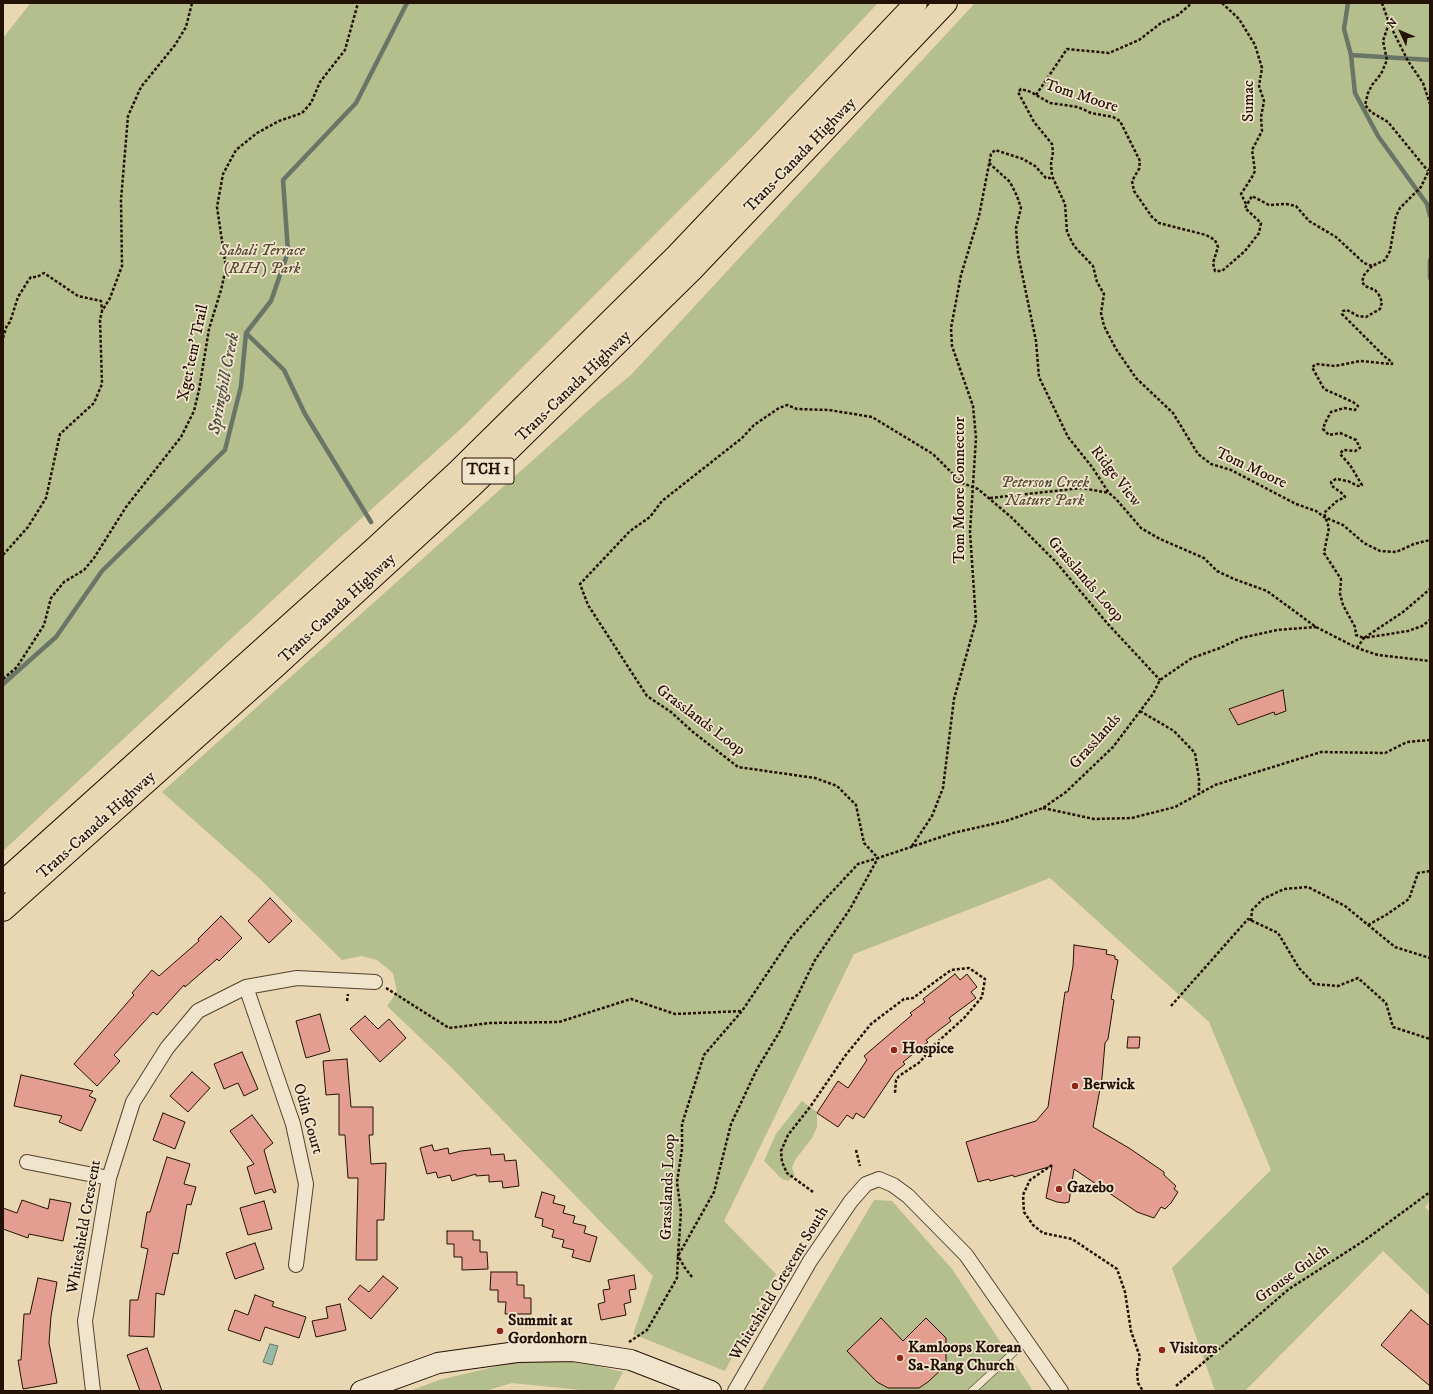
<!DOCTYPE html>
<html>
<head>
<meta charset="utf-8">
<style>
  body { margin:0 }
  #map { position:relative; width:1433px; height:1394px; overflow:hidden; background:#e9d6b2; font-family:"IM FELL DW Pica",serif }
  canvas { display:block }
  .frame { position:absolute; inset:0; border:4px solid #231105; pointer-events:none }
  .north { position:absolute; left:1381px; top:12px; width:40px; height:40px; -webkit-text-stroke:3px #f1e4cd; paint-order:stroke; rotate:314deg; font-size:11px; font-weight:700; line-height:16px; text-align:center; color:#231105 }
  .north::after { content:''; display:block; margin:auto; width:14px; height:18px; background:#231105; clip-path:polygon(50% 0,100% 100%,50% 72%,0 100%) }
</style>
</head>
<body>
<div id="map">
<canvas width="1433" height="1394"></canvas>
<div class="frame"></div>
<div class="north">N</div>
</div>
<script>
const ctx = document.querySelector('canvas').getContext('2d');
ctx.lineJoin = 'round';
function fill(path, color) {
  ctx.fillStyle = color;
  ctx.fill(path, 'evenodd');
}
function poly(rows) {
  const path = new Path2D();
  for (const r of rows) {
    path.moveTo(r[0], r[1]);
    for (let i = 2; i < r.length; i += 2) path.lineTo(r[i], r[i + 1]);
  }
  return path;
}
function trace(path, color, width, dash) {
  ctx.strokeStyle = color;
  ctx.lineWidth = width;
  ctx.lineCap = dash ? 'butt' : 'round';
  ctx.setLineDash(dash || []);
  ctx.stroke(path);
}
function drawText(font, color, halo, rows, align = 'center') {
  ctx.font = font + ' "IM FELL DW Pica",serif';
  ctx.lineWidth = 3.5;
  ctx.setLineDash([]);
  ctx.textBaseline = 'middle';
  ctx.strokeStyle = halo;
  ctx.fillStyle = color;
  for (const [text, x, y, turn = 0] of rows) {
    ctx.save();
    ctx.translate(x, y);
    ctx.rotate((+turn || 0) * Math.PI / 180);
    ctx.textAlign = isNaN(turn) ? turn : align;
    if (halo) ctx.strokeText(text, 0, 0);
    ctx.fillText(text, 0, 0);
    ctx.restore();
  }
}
fill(poly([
  [32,3,878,3,750,139,464,426,335,542,3,851,3,38,29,5],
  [975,3,1430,3,1430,1201,1425,1207,1430,1212,1430,1296,1383,1251,1245,1391,1215,1391,1172,1268,1271,1170,1209,1022,1050,878,854,954,724,1221,776,1274,725,1371,633,1334,653,1276,453,1069,387,1006,397,992,393,973,377,960,362,956,342,960,259,878,162,792,599,401,631,375],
  [802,1101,817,1112,817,1127,812,1138,795,1160,792,1168,795,1175,788,1181,782,1179,764,1161,776,1134],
  [874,1200,892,1201,952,1269,1033,1391,761,1391],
  [572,1360,623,1372,613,1391,591,1391,512,1383,485,1391,410,1391,439,1380,520,1361]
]), '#b5be8d');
const water = poly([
  [270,1344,278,1346,272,1365,263,1362,270,1344]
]);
fill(water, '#98b9a8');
trace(water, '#697667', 1);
trace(poly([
  [1348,3,1344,29,1351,55,1355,93,1378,136,1427,204,1430,216],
  [1351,55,1430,60],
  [1430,260,1430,278],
  [246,333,284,370,305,414,371,522],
  [3,684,56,637,102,571,225,450,241,386,246,333,271,301,288,252,283,180,356,103,407,3]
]), '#697667', 4.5);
const building = poly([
  [1283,690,1286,711,1275,715,1274,712,1238,725,1229,709,1283,690],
  [270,898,292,921,269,943,248,921,270,898],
  [221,916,242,938,219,961,217,959,185,987,184,985,157,1015,153,1012,114,1055,120,1061,97,1086,74,1064,134,995,132,993,152,970,159,976,199,941,198,939,221,916],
  [1074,945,1107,950,1106,954,1115,956,1115,959,1118,960,1111,999,1114,1000,1108,1039,1105,1043,1102,1078,1093,1127,1129,1148,1164,1172,1164,1175,1176,1186,1174,1189,1178,1192,1171,1203,1165,1209,1161,1207,1154,1218,1137,1212,1074,1169,1069,1202,1065,1203,1057,1202,1046,1198,1052,1166,1014,1177,1013,1175,990,1181,989,1179,978,1182,966,1142,1036,1121,1048,1107,1065,992,1068,992,1073,966,1074,945],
  [955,974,960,980,967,974,977,987,971,992,976,998,949,1018,951,1021,926,1040,928,1042,903,1062,905,1064,895,1072,864,1118,856,1113,853,1119,847,1115,838,1127,817,1113,838,1081,848,1088,867,1060,864,1056,912,1015,910,1013,925,1002,923,999,955,974],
  [320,1014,330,1051,306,1058,296,1021,320,1014],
  [365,1016,378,1029,389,1019,406,1038,380,1062,350,1029,365,1016],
  [1128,1037,1140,1037,1139,1048,1127,1048,1128,1037],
  [242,1052,258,1089,244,1096,238,1083,224,1089,214,1064,242,1052],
  [347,1059,351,1107,373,1107,373,1135,369,1135,371,1164,386,1163,384,1220,377,1220,377,1260,356,1260,358,1178,348,1178,345,1135,339,1135,339,1094,326,1095,323,1061,347,1059],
  [192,1072,210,1088,188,1112,170,1096,192,1072],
  [21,1075,93,1091,89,1096,96,1099,81,1131,59,1122,62,1116,14,1106,21,1075],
  [163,1113,185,1122,175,1149,153,1140,163,1113],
  [252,1115,273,1143,264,1150,276,1192,274,1193,272,1189,255,1194,247,1167,254,1164,230,1131,252,1115],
  [432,1145,434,1151,448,1148,449,1154,461,1151,490,1148,491,1155,504,1154,505,1161,516,1160,519,1186,503,1188,502,1181,489,1182,489,1175,476,1176,476,1174,452,1181,450,1175,438,1178,436,1172,427,1174,420,1148,432,1145],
  [167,1157,190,1164,184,1184,196,1187,191,1205,187,1204,178,1254,173,1253,164,1295,156,1293,154,1337,129,1336,130,1300,138,1300,148,1249,141,1247,147,1212,150,1212,167,1157],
  [542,1192,555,1196,553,1203,565,1206,563,1213,575,1216,573,1223,586,1226,584,1233,597,1237,590,1262,572,1257,574,1250,562,1247,564,1240,552,1237,554,1230,542,1226,543,1219,535,1217,542,1192],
  [50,1199,71,1203,63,1241,29,1234,28,1238,3,1229,3,1208,17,1213,22,1200,48,1209,50,1199],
  [264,1201,272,1229,248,1235,240,1208,264,1201],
  [447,1231,473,1231,473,1240,480,1240,480,1252,487,1252,488,1269,462,1270,462,1257,454,1257,454,1244,447,1244,447,1231],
  [255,1243,264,1269,235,1279,226,1253,255,1243],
  [491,1272,517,1272,517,1285,524,1285,524,1298,531,1298,531,1314,505,1314,506,1302,498,1302,498,1290,490,1290,491,1272],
  [634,1275,636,1289,629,1290,631,1302,624,1304,626,1315,601,1320,598,1304,605,1302,603,1290,610,1289,608,1280,634,1275],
  [383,1276,398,1288,371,1319,348,1299,360,1285,369,1292,383,1276],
  [38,1278,57,1282,51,1316,49,1343,57,1383,23,1389,18,1360,21,1360,24,1314,30,1314,38,1278],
  [255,1295,274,1302,272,1306,306,1317,299,1338,265,1327,260,1341,228,1330,235,1310,248,1315,255,1295],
  [340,1304,346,1330,316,1337,312,1321,328,1318,326,1307,340,1304],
  [1411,1310,1430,1326,1430,1386,1381,1345,1411,1310],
  [881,1318,903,1341,926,1318,946,1338,946,1365,928,1382,919,1388,888,1388,877,1382,847,1351,881,1318],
  [147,1348,162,1391,140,1391,127,1355,147,1348]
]);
fill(building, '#e39e91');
trace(building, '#231105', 1);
const service = poly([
  [972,1391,1026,1341]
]);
const minor = poly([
  [246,987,293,1124,306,1184,296,1265],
  [27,1162,109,1178],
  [93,1391,85,1321,109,1178,133,1102,167,1048,198,1011,246,987,297,978,375,982],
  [735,1391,810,1261,851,1201,866,1184,879,1179,893,1185,908,1196,966,1255,1061,1391]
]);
const secondary = poly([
  [361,1391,438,1363,517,1352,573,1351,631,1360,711,1391]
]);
const motorway = poly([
  [3,882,375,548,457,472,676,256,916,3],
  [3,910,276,666,472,486,691,271,946,3]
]);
trace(service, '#544230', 8);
trace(minor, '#544230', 16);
trace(secondary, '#231105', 22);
trace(motorway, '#231105', 24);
trace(poly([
  [1222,3,1239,19,1255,45,1262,68,1259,86,1264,101,1261,117,1262,131,1252,150,1255,171,1252,177,1241,194,1246,204],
  [1382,3,1389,23,1408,61,1423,83,1430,104],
  [1389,23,1383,41,1387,60,1381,74,1372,85,1368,93,1365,105,1371,112,1388,122,1428,171],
  [1036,95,1067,49,1109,53,1139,40,1161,23,1178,15,1192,3],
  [989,163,1010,182,1017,196,1021,208,1016,228,1018,254,1036,341,1039,377,1068,437,1092,467,1109,493,1116,499,1141,528,1160,539,1204,558,1217,571,1234,579,1267,591,1316,627,1357,648,1378,655,1430,661],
  [1430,168,1421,187,1400,208,1396,216,1390,251,1385,260,1372,266,1364,263,1336,237,1309,221,1296,206,1286,204,1269,205,1252,196,1245,208,1261,223,1259,233,1245,251,1222,271,1215,271,1213,263,1218,247,1215,240,1206,235,1159,223,1152,217,1134,191,1132,181,1139,169,1140,161,1120,121,1113,117,1091,113,1078,107,1050,103,1031,92,1021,89,1018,92,1034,122,1052,144,1053,152,1051,164,1052,176,1065,204,1067,232,1074,246,1093,266,1097,282,1104,294,1101,313,1104,326,1116,349,1136,378,1173,413,1198,454,1211,464,1231,470,1296,504,1316,511,1324,517,1343,525,1364,543,1380,551,1396,552,1414,544,1430,540],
  [1372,266,1364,275,1362,282,1365,286,1375,290,1379,295,1382,302,1380,309,1366,317,1358,316,1347,310,1343,311,1342,314,1384,356,1392,362,1392,364,1360,361,1335,366,1316,364,1312,367,1324,389,1353,402,1358,406,1355,410,1344,408,1331,412,1325,423,1323,429,1329,435,1340,433,1356,440,1360,448,1355,451,1343,450,1340,454,1350,465,1362,485,1358,486,1348,481,1336,479,1331,482,1332,486,1343,494,1345,497,1337,501,1324,513,1329,528,1324,553,1341,579,1340,594,1343,605,1355,627,1356,635,1364,638,1403,612,1430,589],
  [3,338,7,325,10,322,18,297,28,281,31,277,37,277,44,273,78,296,101,301,102,310],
  [990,498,1082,488,1109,493],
  [3,555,28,527,46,498,60,434,94,403,102,384,100,320,102,311,110,298,122,266,121,200,128,116,141,87,175,45,186,27,192,3],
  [1357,648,1364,638,1408,631,1422,626,1430,620],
  [3,679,17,667,44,625,51,598,64,582,84,570,94,558,126,507,181,437,194,411,199,390,209,329,221,290,226,268,217,207,223,174,236,150,257,133,279,121,302,113,311,103,320,82,345,50,358,3],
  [1140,711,1174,731,1195,753,1199,779,1199,794],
  [1043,808,1094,819,1132,818,1175,807,1215,785,1321,752,1385,753,1407,742,1430,740],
  [912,846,932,816,943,788,954,699,976,621,970,532,976,438,973,406,952,346,951,328,961,275,979,216,991,154,995,150,1023,159,1035,166,1046,178,1050,178,1052,176],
  [1251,921,1252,910,1263,899,1284,889,1308,887,1345,906,1395,947,1430,958],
  [1368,925,1386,915,1409,899,1418,873,1430,871],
  [386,988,449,1028,490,1023,559,1022,631,999,675,1014,742,1011],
  [347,1001,348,994],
  [1171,1006,1248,919,1278,933,1299,968,1314,984,1338,986,1358,978,1386,1003,1393,1027,1430,1039],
  [856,1150,860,1166],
  [1052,1165,1030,1180,1023,1195,1024,1212,1033,1225,1043,1233,1072,1239,1117,1269,1125,1292,1131,1331,1140,1357,1137,1370,1138,1383,1143,1391],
  [813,1192,787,1173,782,1162,781,1151,788,1135,810,1107,845,1056,871,1024,904,999,913,998,951,970,969,968,985,979,982,997,964,1018,933,1046,920,1062,899,1076,896,1080,895,1093],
  [692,1277,685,1268,678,1256,681,1212,677,1182,682,1149,682,1124,704,1055,742,1011,791,938,817,908,858,864,878,858,864,843,856,805,837,786,815,778,738,767,693,732,671,712,647,696,588,605,580,584,630,531,650,517,662,501,742,438,754,425,779,408,787,405,797,409,829,410,872,417,933,454,962,483,978,489,1011,517,1056,562,1107,623,1160,680],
  [629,1342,647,1330,677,1278,678,1256,714,1192,731,1124,757,1069,780,1031,815,960,850,909,878,858,953,833,1006,821,1043,808,1066,792,1113,747,1153,694,1160,680,1192,658,1220,648,1241,638,1277,630,1316,627],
  [1176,1386,1289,1289,1365,1240,1430,1192]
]), '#231105', 2.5, [3, 2]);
trace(service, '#f1e4cd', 7);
trace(minor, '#f1e4cd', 14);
trace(secondary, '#f1e4cd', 20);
trace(motorway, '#e9d6b2', 22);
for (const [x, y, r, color] of [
  [894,1050,4,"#8f2418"],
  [1075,1086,4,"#8f2418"],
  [1059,1189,4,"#8f2418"],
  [500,1331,4,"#8f2418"],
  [1162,1350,4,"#8f2418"],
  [900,1358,4,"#8f2418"]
]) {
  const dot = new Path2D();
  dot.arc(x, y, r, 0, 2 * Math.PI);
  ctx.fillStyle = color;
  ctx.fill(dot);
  trace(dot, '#f1e4cd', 1.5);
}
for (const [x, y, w] of [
  [488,471,52]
]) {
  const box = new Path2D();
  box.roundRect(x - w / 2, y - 13, w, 26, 3);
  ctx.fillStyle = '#f1e4cd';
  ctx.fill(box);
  trace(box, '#231105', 1);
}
drawText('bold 15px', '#231105', null, [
  ["TCH 1",488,471]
]);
drawText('16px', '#231105', '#f1e4cd', [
  ["Tom Moore",1081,97,18],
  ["Sumac",1250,101,-90],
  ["Trans-Canada Highway",801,156,-46],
  ["Xget'tem' Trail",194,353,-78],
  ["Trans-Canada Highway",574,387,-44],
  ["Tom Moore",1251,469,25],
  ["Ridge View",1115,477,52],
  ["Tom Moore Connector",961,490,-90],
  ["Grasslands Loop",1085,580,49],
  ["Trans-Canada Highway",338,609,-43],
  ["Grasslands Loop",700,721,37],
  ["Grasslands",1096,742,-48],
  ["Trans-Canada Highway",97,826,-42],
  ["Odin Court",307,1119,74],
  ["Grasslands Loop",669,1187,-88],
  ["Whiteshield Crescent",85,1227,-80],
  ["Grouse Gulch",1293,1275,-36],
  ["Whiteshield Crescent South",780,1284,-59]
]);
drawText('italic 16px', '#564e35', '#f1e4cd', [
  ["Sahali Terrace",262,252],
  ["(RIH) Park",262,270],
  ["Peterson Creek",1045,484],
  ["Nature Park",1045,502]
]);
drawText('bold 16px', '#231105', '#f1e4cd', [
  ["Hospice",902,1050],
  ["Berwick",1083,1086],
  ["Gazebo",1067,1189],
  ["Summit at",508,1322],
  ["Gordonhorn",508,1340],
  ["Kamloops Korean",908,1349],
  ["Sa-Rang Church",908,1367],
  ["Visitors",1170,1350]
], 'left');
drawText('italic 17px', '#4c4c3e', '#f1e4cd', [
  ["Springhill Creek",225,384,-79]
]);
</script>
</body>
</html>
